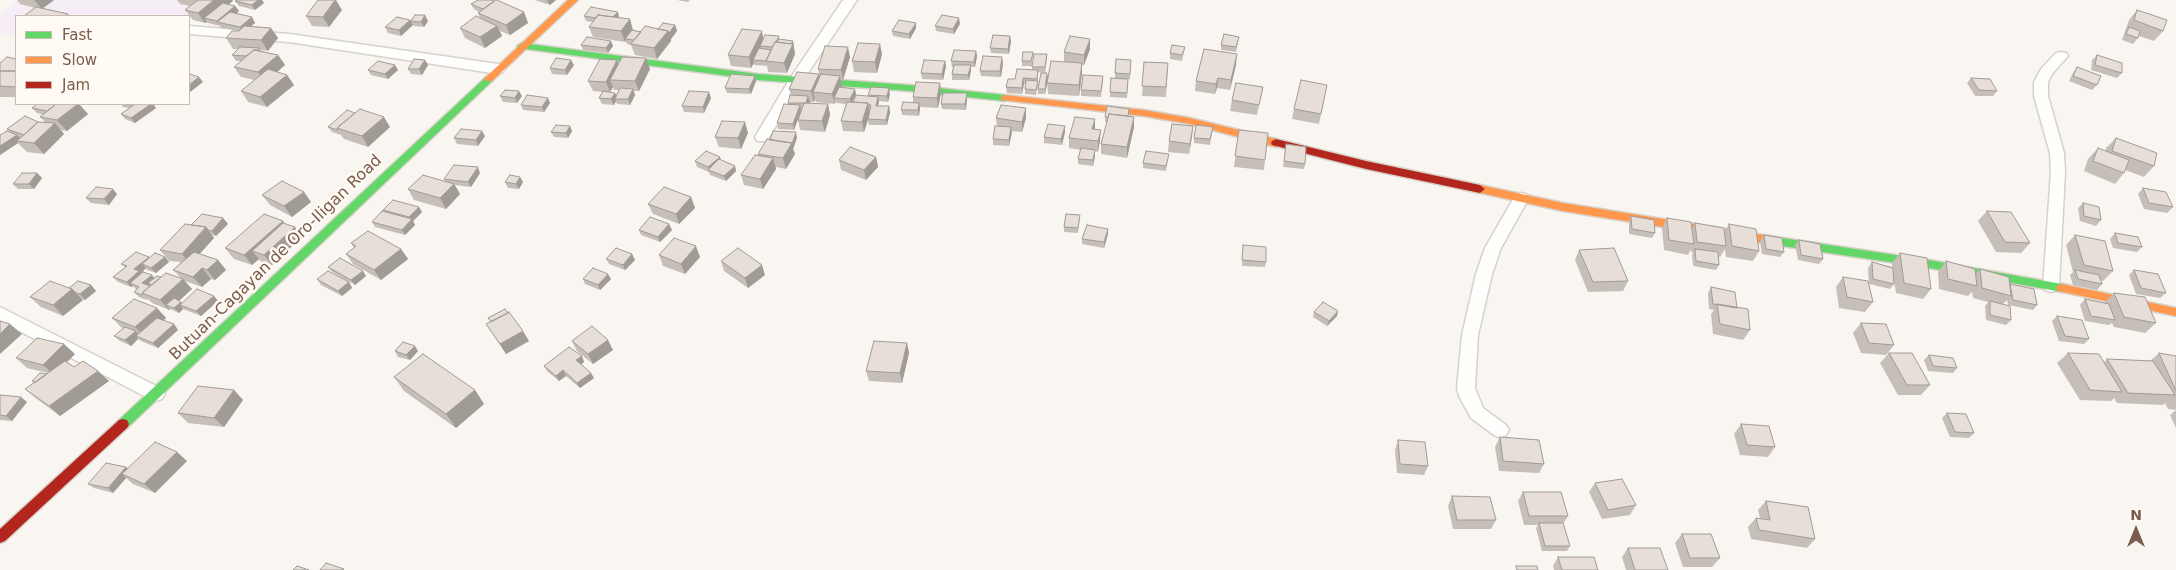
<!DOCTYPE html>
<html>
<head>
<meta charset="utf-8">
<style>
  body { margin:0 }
  #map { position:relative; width:2176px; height:570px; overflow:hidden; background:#f9f5f0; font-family:"DejaVu Sans",sans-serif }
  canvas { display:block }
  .legend { position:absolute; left:15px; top:15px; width:175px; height:90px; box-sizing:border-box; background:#fffaf3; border:1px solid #cabbb1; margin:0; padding:6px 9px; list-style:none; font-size:15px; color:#7a5c4d }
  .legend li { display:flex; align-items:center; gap:10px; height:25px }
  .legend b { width:25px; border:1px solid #cabbb1 }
  .north { position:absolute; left:2111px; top:505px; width:50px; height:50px; -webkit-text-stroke:4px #fffaf3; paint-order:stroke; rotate:0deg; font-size:14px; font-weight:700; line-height:20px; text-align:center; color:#7a5c4d }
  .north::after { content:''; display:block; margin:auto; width:18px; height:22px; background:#7a5c4d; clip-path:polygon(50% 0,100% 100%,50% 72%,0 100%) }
</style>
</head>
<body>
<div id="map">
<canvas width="2176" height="570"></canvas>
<ul class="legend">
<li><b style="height:6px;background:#63d668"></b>Fast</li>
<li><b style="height:6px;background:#ff974d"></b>Slow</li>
<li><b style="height:6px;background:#b3261e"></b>Jam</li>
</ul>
<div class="north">N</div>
</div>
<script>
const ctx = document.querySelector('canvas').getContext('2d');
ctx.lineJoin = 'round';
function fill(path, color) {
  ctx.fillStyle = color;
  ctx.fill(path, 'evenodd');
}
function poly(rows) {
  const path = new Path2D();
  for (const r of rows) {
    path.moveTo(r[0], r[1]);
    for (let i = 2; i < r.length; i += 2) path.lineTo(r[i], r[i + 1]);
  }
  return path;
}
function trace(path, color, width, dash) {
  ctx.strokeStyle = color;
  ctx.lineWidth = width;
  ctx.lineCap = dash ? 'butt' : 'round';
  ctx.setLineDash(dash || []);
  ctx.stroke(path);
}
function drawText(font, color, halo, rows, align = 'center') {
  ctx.font = font + ' "DejaVu Sans",sans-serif';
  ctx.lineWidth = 5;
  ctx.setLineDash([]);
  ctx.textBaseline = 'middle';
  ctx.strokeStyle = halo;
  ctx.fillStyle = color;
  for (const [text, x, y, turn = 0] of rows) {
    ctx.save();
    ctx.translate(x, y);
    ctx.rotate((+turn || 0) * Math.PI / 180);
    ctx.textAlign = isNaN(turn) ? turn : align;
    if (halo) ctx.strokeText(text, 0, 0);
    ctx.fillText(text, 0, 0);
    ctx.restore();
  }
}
fill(poly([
  [19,0,208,0,188,16,16,16,16,36,0,32,0,14]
]), '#f6eef6');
const street = poly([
  [843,0,857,0,802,82,767,141,757,141,755,137,789,80,843,0],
  [189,26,289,34,498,64,503,66,505,69,503,72,498,74,289,42,189,34,189,26],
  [2061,52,2066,53,2068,56,2052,74,2048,82,2048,96,2064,153,2065,172,2059,286,2057,290,2051,292,2045,290,2043,286,2051,172,2050,153,2034,96,2034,82,2041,69,2056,53,2061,52],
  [1521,193,1526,194,1529,198,1501,248,1492,274,1478,335,1475,388,1483,408,1506,425,1509,430,1506,435,1500,438,1494,435,1471,418,1459,396,1457,388,1462,335,1476,274,1485,248,1516,194,1521,193],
  [0,307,162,389,165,394,162,399,156,401,150,399,0,321,0,307]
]);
const fast = poly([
  [522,43,758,74,909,85,1005,95,1010,98,1005,101,909,91,758,80,519,48,517,46,522,43],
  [489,76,492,77,494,79,492,81,127,428,123,429,119,428,117,424,119,420,486,77,489,76],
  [1769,236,1929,260,2062,284,2066,285,2068,288,2066,291,2062,292,1929,268,1769,244,1764,240,1769,236]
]);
const slow = poly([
  [568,0,578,0,492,81,486,81,484,79,486,77,568,0],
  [1005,95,1144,110,1190,118,1276,139,1281,143,1276,147,1190,124,1144,116,1002,100,1000,98,1005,95],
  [1480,185,1563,203,1769,236,1774,240,1769,244,1563,211,1476,192,1475,189,1476,186,1480,185],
  [2062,284,2176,308,2176,316,2058,291,2056,288,2058,285,2062,284]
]);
const jam = poly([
  [1276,139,1366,161,1480,185,1485,189,1480,193,1366,169,1272,145,1271,143,1272,141,1276,139],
  [123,419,127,420,129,424,127,428,5,541,0,543,0,529,119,420,123,419]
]);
trace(street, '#d7d1cb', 3);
trace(fast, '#d9d2cb', 3);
trace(slow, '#d9d2cb', 3);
trace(jam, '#d9d2cb', 3);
fill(street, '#fefefd');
fill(fast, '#63d668');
fill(slow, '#ff974d');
fill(jam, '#b3261e');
fill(poly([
  [17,0,54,0,43,8,68,14,70,16,24,16,35,8,20,4],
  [177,0,232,0,233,1,228,4,235,6,239,11,236,14,252,17,255,23,251,26,271,28,278,38,268,51,261,50,262,51,278,55,285,65,277,72,287,75,294,85,267,107,248,102,241,91,255,80,241,77,234,67,241,61,236,61,232,55,238,49,233,49,226,38,238,31,221,28,220,26,208,23,207,22,205,23,193,20,185,10,190,6,180,4],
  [535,0,556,0,550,5],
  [677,0,690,0,688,2],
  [235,1,264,3,255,10,239,6],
  [471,4,524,12,528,23,510,35,500,31,502,36,485,48,465,38,460,28,480,18,478,13,479,12,474,9],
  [342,10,329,27,312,26,306,16],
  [2137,10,2163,31,2154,41,2139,36,2138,38,2133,44,2122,40,2129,20],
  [584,16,619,17,633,30,641,32,675,25,677,31,671,39,671,41,657,59,635,55,631,45,627,44,626,41,625,42,593,37,589,27,593,22,586,21],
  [410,20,411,21,428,21,424,27,414,26,413,25,401,36,388,33,385,27],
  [960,24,954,34,936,31,935,26],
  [916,28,910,39,893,36,892,31],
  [779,36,779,39,793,41,794,46,793,47,795,54,787,73,768,72,767,66,754,65,754,63,751,68,731,66,728,55,764,39],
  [1239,37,1236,52,1221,50,1221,45],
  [611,41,613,46,608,53,583,50,581,45],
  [1011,41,1009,54,991,53,990,48],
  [1185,47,1184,52,1182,61,1170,59,1170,53],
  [1090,49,1084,65,1082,65,1082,73,1079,96,1048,94,1047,83,1064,62,1064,52],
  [976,51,977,56,975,67,971,67,971,71,969,80,952,80,952,74,953,67,952,67,951,61],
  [1033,52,1032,66,1022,66,1022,61],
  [882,54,877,73,854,72,852,61],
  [1047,54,1047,60,1045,73,1038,72,1038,86,1036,95,1025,94,1025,84,1024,84,1022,94,1007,93,1006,87,1015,79,1032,70,1032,67],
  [2097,55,2122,73,2117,78,2091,70,2092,60],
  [850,57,843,80,841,80,842,87,856,94,852,102,868,96,868,95,890,94,888,102,879,101,878,106,889,106,890,112,887,125,869,125,868,120,864,132,843,131,841,121,846,104,836,103,835,102,835,104,816,102,815,99,814,102,810,102,809,103,828,104,830,115,825,132,800,130,798,120,794,130,778,129,777,123,788,104,788,103,791,95,789,89,819,74,820,77,818,69],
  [16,59,16,97,0,97,0,63],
  [425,60,428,65,422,75,411,74,408,69],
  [1131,60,1130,79,1128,79,1127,98,1110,97,1110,92,1115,78,1115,73],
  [945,61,946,66,943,80,922,79,921,73],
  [1144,62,1168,63,1166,97,1142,96],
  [619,63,650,69,639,91,633,91,635,95,630,105,617,104,616,101,614,105,602,104,599,98,603,92,593,91,588,81],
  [613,87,614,90,619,90,616,95,615,93,610,92],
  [1003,63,1001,77,981,76,980,71],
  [395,65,398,70,388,79,371,75,368,70],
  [574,65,567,75,552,74,550,68],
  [1236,65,1230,90,1217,88,1215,94,1195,91,1196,81],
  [2077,67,2097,85,2092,90,2069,81,2073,73],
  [755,76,756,81,751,94,727,93,725,88],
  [1048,78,1045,94,1038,94,1038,89],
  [1971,78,1997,91,1993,96,1975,96,1967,83],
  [1103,81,1101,97,1081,96,1081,90],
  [940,83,941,93,938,108,920,107,919,116,902,115,901,110,913,102,913,97],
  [1327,85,1319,124,1292,119,1294,109],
  [1263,87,1257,115,1230,111,1232,100],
  [967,93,967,99,966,110,942,109,941,104],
  [500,96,522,96,517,103,503,102],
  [711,98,704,113,684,112,682,106],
  [550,103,544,112,523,110,521,105],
  [37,104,79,104,88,114,67,131,60,130,64,134,44,154,27,152,18,143,0,155,0,135,10,132,7,129,38,122,45,122,40,117,43,115,37,113,32,108],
  [121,104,153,104,156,108,135,123,125,119,121,114,129,108,123,107],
  [1129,116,1134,127,1127,158,1101,154,1101,144,1107,122,1105,122,1105,117],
  [996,118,1026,118,1022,132,1011,131,1009,146,993,145,993,139,997,127],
  [570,126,572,131,568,138,554,137,551,132],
  [1193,126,1189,154,1168,152,1169,141],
  [328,127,390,127,368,147,344,139,341,135,332,132],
  [1213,127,1210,145,1194,143,1194,138],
  [1095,129,1100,140,1098,152,1095,151,1095,156,1093,166,1078,164,1078,159,1081,150,1069,148,1069,138],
  [1239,130,1265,160,1264,170,1234,167],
  [1065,132,1062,145,1044,143,1044,137],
  [748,133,741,149,719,147,715,137],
  [485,136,478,146,457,144,454,138],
  [797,138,793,149,795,154,786,169,776,167,776,169,763,189,744,185,741,175,758,155,758,154,770,140],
  [2116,138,2154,166,2144,177,2125,170,2124,173,2115,184,2084,171,2088,159,2098,148,2106,151,2106,148],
  [1286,144,1305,164,1304,169,1283,167],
  [720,157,721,160,735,166,736,171,726,181,710,175,709,172,697,167,695,161],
  [876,157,878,167,866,180,841,170,839,160],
  [1168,159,1166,171,1143,168,1143,163],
  [37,173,42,178,34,189,18,189,13,184],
  [480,173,471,187,455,185,460,194,446,209,414,200,408,189,445,181,444,179],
  [520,177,523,182,519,189,508,188,505,182],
  [2143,188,2173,207,2167,213,2144,209,2138,194],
  [304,192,311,202,292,217,270,205,262,195],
  [117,194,109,205,91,203,86,198],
  [691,197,695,208,679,224,653,214,648,204],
  [2083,203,2101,220,2096,226,2080,221,2078,208],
  [419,207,422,212,413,221,415,225,405,235,375,227,372,222,384,212,383,210],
  [1987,211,2030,243,2021,253,1996,252,1978,221],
  [1080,215,1078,233,1064,232,1064,227],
  [1631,216,1655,233,1652,238,1629,234,1629,222],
  [223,218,228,224,216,236,212,235,214,238,200,254,218,260,226,270,215,280,211,279,202,287,185,281,192,289,179,301,182,303,214,296,218,301,201,316,183,309,179,313,170,309,169,310,152,303,148,299,147,300,139,297,134,292,136,289,133,286,131,287,118,282,113,277,125,267,121,264,150,258,165,257,169,262,156,273,147,270,146,268,141,273,154,278,161,277,181,278,173,270,181,262,169,261,160,250,191,225],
  [1667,218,1692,229,1695,223,1724,232,1729,224,1759,251,1753,261,1726,257,1725,249,1720,257,1718,256,1719,265,1716,270,1693,266,1692,254,1693,252,1691,252,1691,249,1688,255,1664,250,1662,228],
  [283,221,285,224,295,227,302,237,272,265,260,261,259,259,252,265,234,259,225,248],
  [669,224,672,230,660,242,641,235,639,230],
  [1108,229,1108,234,1104,248,1082,244,1082,239],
  [2115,233,2142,247,2137,252,2113,248,2110,239],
  [1764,235,1784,252,1780,257,1762,254,1760,241],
  [2075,235,2113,271,2103,281,2101,280,2102,284,2097,290,2073,285,2070,275,2073,272,2066,245],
  [1799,240,1823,259,1819,264,1798,260,1795,245],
  [351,243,401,249,408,259,381,280,353,264,346,254,354,248],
  [1243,245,1266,262,1265,267,1242,266],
  [1579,250,1628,281,1623,291,1588,292,1575,260],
  [1900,253,1931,289,1923,299,1896,293,1893,275,1894,284,1890,289,1869,284,1868,268,1872,262,1892,267,1892,263],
  [632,254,635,260,625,270,609,264,606,259],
  [659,255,700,257,685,274,663,266],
  [721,261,765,275,748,288,724,271],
  [1946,261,1976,274,1980,269,2010,284,2037,305,2033,310,2008,305,2007,300,2003,304,2011,320,2006,325,1986,320,1985,306,1988,302,1973,298,1972,292,1968,296,1939,289,1938,272],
  [328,267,366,276,355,285,332,272],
  [2134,270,2166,293,2160,298,2136,294,2129,275],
  [1843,277,1873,302,1865,312,1839,308,1836,287],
  [317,279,349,282,352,288,342,296,321,285],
  [583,279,611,279,600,290,585,284],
  [91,285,96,291,85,300,81,298,83,300,63,316,41,307,30,297,69,288],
  [1711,287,1737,308,1750,330,1743,340,1713,334,1711,314,1714,310,1709,309,1708,293],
  [2114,293,2156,323,2145,333,2114,327,2112,323,2109,325,2085,321,2080,305,2085,299,2104,303],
  [157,308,166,318,163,321,174,324,178,330,158,348,141,341,138,339,131,346,120,341,114,336,123,329,112,318],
  [1314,312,1337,316,1327,326,1313,317],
  [2057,316,2089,339,2084,344,2059,341,2052,321],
  [488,318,529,341,506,354,486,324,491,322],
  [1861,323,1894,345,1886,355,1861,353,1853,333],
  [572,341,613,350,593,364,577,351],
  [907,343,909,353,902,383,869,381,866,371],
  [395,351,418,351,410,360,398,357],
  [1889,353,1930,385,1921,395,1898,395,1880,363],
  [2068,353,2104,362,2107,359,2150,361,2159,353,2176,356,2176,428,2170,415,2176,410,2168,409,2165,403,2163,405,2117,403,2114,398,2111,401,2080,400,2057,363],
  [75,354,67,362,74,367,109,381,60,416,37,399,25,389,34,383,32,381,48,373,27,368,16,358],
  [1929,355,1957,368,1953,373,1928,371,1924,360],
  [582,356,584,362,581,364,594,378,580,388,566,376,559,381,547,371,544,366],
  [394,377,475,390,484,404,456,428,404,391],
  [234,390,243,400,224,427,188,423,178,413],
  [0,395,27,402,12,421,0,420],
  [1947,413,1974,433,1969,438,1950,437,1942,418],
  [1741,424,1775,447,1768,457,1740,455,1734,434],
  [1500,437,1544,464,1539,473,1499,471,1495,447],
  [1398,440,1428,466,1424,475,1397,473,1395,450],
  [187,461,155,493,133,484,126,478,113,493,94,488,88,484,126,467,128,468],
  [1595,483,1636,505,1630,515,1602,519,1589,492],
  [1523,492,1568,516,1563,524,1570,546,1567,551,1542,551,1536,528,1538,525,1524,525,1518,501],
  [1452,496,1496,520,1491,529,1453,529,1448,506],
  [1766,501,1815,539,1807,548,1751,539,1748,527,1756,518,1760,518,1758,510],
  [1682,534,1720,558,1712,567,1683,567,1675,543],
  [1628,548,1668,570,1626,570,1622,557],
  [1558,557,1598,570,1554,570,1553,566]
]), '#c6bfb9');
fill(poly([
  [34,0,54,0,42,9],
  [198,0,232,0,233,1,210,19,204,18,207,22,205,23,198,13],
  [258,0,262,0,264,3,255,10,252,5],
  [335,0,336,0,342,10,329,27,323,17],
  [547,0,556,0,550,5],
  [235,6,239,11,224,24,218,22,217,21],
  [524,12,528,23,510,35,506,25],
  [618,12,619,17,610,20],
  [425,15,428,21,424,27,421,22],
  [252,17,255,23,243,33,240,27],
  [959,18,960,24,954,34,953,29],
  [630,19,633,30,627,39,625,39,626,41,625,42,621,31],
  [410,20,413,25,401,36,399,30],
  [916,23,916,28,910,39,909,34],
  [675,25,677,31,671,39,671,41,657,59,654,48,668,31],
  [497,26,502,36,485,48,480,37],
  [271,28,278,38,268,51,261,40],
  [762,31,764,42,760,46,761,49,753,60,754,63,751,68,749,57],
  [1010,36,1011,41,1009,54,1008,49],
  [1090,39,1090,49,1084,65,1084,55],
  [611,41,613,46,608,53,606,48],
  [793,41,795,54,787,73,784,63,790,47],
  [880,44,882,54,877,73,875,62],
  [848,47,850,57,843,80,841,70],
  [976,51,977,56,975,67,974,62],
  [1237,54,1236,65,1230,90,1231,80],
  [278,55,285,65,265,83,258,72],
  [1002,57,1003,63,1001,77,1000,71],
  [646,58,650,69,639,91,635,81],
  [425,60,428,65,422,75,419,69],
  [571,60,574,65,567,75,565,70],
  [617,60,621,70,610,80,613,87,610,92,606,82],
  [945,61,946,66,943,80,942,74],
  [1082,63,1082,73,1079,96,1079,85],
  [395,65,398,70,388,79,385,74],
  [971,65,971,71,969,80,968,75],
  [1047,73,1048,78,1045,94,1045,89],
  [819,74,821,85,813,92,815,99,814,102,811,91],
  [287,75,294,85,267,107,260,97],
  [755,76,756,81,751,94,749,89],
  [840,76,842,87,837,98,834,98,835,102,835,104,832,94],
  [199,77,203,82,189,93,189,85],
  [1023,78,1024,84,1022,94,1022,88],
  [1218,78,1217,88,1215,94,1216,84],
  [940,83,941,93,938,108,937,98],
  [889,88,890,94,888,102,887,96],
  [633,89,635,95,630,105,628,99],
  [855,89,856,94,851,105,850,99],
  [519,91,522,96,517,103,515,98],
  [709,92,711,98,704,113,703,107],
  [615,93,617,98,615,99,616,101,614,105,611,99],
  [967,93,967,99,966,110,965,104],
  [808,96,810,102,807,109,806,104],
  [878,97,879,102,877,111,876,106],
  [548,98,550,103,544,112,542,107],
  [868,103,870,113,864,132,862,122],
  [919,103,920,108,919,116,918,110],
  [78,104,79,104,88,114,67,131,57,120],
  [151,104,153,104,156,108,135,123,131,118],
  [828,104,830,115,825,132,822,121],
  [800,105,801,110,794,130,793,124],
  [889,106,890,112,887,125,886,120],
  [1026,108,1026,118,1022,132,1022,122],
  [384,117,390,127,368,147,362,136],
  [1134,117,1134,127,1127,158,1127,147],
  [1095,119,1095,130,1092,129],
  [745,122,748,133,741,149,738,138],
  [55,123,64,134,44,154,34,143],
  [570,126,572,131,568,138,566,133],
  [1065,126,1065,132,1062,145,1061,139],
  [1193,126,1192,137,1189,154,1190,144],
  [1011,127,1012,133,1009,146,1009,140],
  [1101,130,1100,140,1098,152,1098,141],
  [482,131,485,136,478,146,476,140],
  [796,132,797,138,793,149,795,154,786,169,783,158],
  [17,135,22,140,17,141,18,143,0,155,0,146],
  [1095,150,1095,156,1093,166,1093,160],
  [720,157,721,162,709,170,708,167],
  [876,157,878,167,866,180,864,170],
  [773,158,776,169,763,189,760,179],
  [735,166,736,171,726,181,724,176],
  [478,167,480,173,471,187,468,182],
  [37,173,42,178,34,189,29,184],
  [520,177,523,182,519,189,516,184],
  [454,184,460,194,446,209,440,198],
  [113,189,117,194,109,205,104,199],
  [304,192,311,202,292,217,284,206],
  [691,197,695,208,679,224,676,214],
  [419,207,422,212,413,221,415,225,405,235,402,230,411,220,409,217],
  [223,218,228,224,216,236,212,231],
  [283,221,290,231,295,227,302,237,272,265,264,255,252,251,259,259,252,265,244,255],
  [669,224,672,230,660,242,658,237],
  [206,227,214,238,190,264,182,254],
  [1108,229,1108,234,1104,248,1104,242],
  [696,246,700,257,685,274,681,264],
  [401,249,408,259,381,280,374,270],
  [632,254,635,260,625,270,623,265],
  [149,257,153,262,142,264,146,268,141,273,144,276,130,283,133,286,131,287,127,282,134,269],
  [165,257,169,262,156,273,151,268],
  [218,260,226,270,215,280,207,270],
  [762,265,765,275,748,288,745,278],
  [202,268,211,279,202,287,193,277],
  [363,271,366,276,355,285,351,280],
  [608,274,611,279,600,290,598,285],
  [152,275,157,281,148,283,150,286,147,289,142,283],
  [183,279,192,289,172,307,166,305,170,309,169,310,160,300],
  [349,282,352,288,342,296,338,291],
  [91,285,96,291,85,300,80,294],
  [72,289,83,300,63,316,53,305],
  [214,296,218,301,201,316,196,311],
  [181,302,186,307,180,305,183,309,179,313,174,308],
  [157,308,166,318,145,337,135,327],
  [1338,311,1337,316,1327,326,1329,321],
  [10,324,22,334,0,354,0,334],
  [174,324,178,330,158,348,153,343],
  [136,331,141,337,136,336,138,339,131,346,125,340],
  [523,331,529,341,506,354,500,344],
  [608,340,613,350,593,364,588,354],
  [907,343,909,353,902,383,900,373],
  [64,344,75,354,54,375,43,365],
  [415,346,418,351,410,360,406,355],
  [582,356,584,362,579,366,576,360],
  [563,370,566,376,559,381,556,376],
  [98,371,109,381,60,416,49,406],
  [591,373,594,378,580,388,577,383],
  [234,390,243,400,224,427,214,418],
  [475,390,484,404,456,428,446,414],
  [21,397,27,402,12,421,6,416],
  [177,452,187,461,155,493,144,484],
  [126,467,132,472,122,474,126,478,113,493,108,488]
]), '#a19b96');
const building = poly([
  [198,0,214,0,198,13,185,10,198,0],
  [237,0,258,0,252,5,235,1,237,0],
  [318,0,335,0,323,17,306,16,318,0],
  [478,0,491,0,494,1,483,9,471,4,478,0],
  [496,0,497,0,524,12,506,25,478,13,496,0],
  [223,3,235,6,217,21,204,18,223,3],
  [36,7,68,14,65,16,24,16,36,7],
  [591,7,618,12,613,17,598,15,596,18,584,16,591,7],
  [2137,10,2167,20,2163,31,2134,20,2137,10],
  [230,12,252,17,240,27,217,22,230,12],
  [415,15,425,15,421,22,411,21,415,15],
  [598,15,630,19,621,31,589,27,598,15],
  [942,15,959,18,953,29,935,26,942,15],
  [476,16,497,26,480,37,460,28,476,16],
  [397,17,410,20,399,30,385,27,397,17],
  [899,20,916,23,909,34,892,31,899,20],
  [663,23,675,25,669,33,668,31,658,29,663,23],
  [244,26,271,28,261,40,226,38,232,31,239,31,244,26],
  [645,26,668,31,654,48,631,44,645,26],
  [2129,27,2140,31,2138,38,2126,34,2129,27],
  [742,29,762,31,749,57,728,55,742,29],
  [632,30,641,32,634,40,625,39,632,30],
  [1224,34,1239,37,1236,47,1221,45,1224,34],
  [765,35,779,36,776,42,775,42,772,47,760,46,765,35],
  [993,35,1010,36,1008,49,990,48,993,35],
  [1070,36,1090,39,1084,55,1064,52,1070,36],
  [587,37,611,41,606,48,581,45,587,37],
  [779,39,793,41,791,44,777,42,779,39],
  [775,42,793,44,784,63,766,61,775,42],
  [858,43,880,44,875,62,852,61,858,43],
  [1172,45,1185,47,1182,55,1170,53,1172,45],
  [825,46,848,47,841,70,818,69,825,46],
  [240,47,260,48,257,50,254,50,246,56,232,55,240,47],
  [759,48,771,50,766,61,753,60,759,48],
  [1204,49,1237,54,1231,80,1218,78,1216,84,1196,81,1204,49],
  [254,50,278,55,258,72,234,67,254,50],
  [954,50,976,51,974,62,951,61,954,50],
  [1023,52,1033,52,1031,61,1022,61,1023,52],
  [1034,54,1047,54,1045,67,1032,67,1034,54],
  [2097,55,2122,63,2122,73,2095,65,2097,55],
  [983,56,1002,57,1000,71,980,71,983,56],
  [7,57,16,59,16,71,0,71,0,63,7,57],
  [622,57,646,58,635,81,610,80,622,57],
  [556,58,571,60,565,70,550,68,556,58],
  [414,59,425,60,419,69,408,69,414,59],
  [600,59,617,60,606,82,588,81,600,59],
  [1116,59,1131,60,1130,74,1115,73,1116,59],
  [924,60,945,61,942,74,921,73,924,60],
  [378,61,395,65,385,74,368,70,378,61],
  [1051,61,1082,63,1079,85,1047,83,1051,61],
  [1144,62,1168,63,1166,87,1142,86,1144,62],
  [954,65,971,65,968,75,952,74,954,65],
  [2077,67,2101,76,2097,85,2073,76,2077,67],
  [268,69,287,75,260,97,241,91,268,69],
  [1017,69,1038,70,1037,79,1023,78,1022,88,1006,87,1008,79,1015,79,1017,69],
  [0,71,16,71,16,85,14,87,0,86,0,71],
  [797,72,819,74,811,91,789,89,797,72],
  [1041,73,1047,73,1045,89,1038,89,1041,73],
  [190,74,199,77,189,85,189,75,190,74],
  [731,74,755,76,749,89,725,88,731,74],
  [821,74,840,76,832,94,813,92,821,74],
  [1083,75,1103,76,1101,91,1081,90,1083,75],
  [1111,78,1128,79,1127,93,1110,92,1111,78],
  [1971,78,1990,79,1997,91,1979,90,1971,78],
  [1026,80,1038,81,1036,90,1025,89,1026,80],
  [1301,80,1327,85,1321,114,1294,109,1301,80],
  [916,82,940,83,937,98,913,97,916,82],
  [1236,83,1263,87,1259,105,1232,100,1236,83],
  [839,87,855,89,850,99,834,98,839,87],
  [871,87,889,88,887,96,868,95,871,87],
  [620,88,633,89,628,99,615,99,620,88],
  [505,90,519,91,515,98,500,96,505,90],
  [603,91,615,93,611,99,599,98,603,91],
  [689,91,709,92,703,107,682,106,689,91],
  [943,93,967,93,965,104,941,104,943,93],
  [527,95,548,98,542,107,521,105,527,95],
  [790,95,808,96,806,103,788,103,790,95],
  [856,95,878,97,876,106,889,106,886,120,868,119,871,105,869,105,868,103,853,102,856,95],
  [847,102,868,103,862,122,841,121,847,102],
  [903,102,919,103,918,110,901,110,903,102],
  [804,103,828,104,822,121,798,120,804,103],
  [37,104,56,104,47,111,32,108,37,104],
  [56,104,78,104,57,120,40,117,56,104],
  [135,104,151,104,131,118,121,114,135,104],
  [784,104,800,105,793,124,777,123,784,104],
  [1001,105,1026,108,1022,122,996,118,1001,105],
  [1107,106,1129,109,1128,116,1109,114,1108,117,1105,117,1107,106],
  [360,109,384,117,362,136,337,128,360,109],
  [347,110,355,113,337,128,338,130,328,127,347,110],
  [1109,114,1134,117,1127,147,1101,144,1109,114],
  [25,116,38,122,24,135,7,129,25,116],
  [1075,117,1095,119,1092,129,1101,130,1098,141,1069,138,1075,117],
  [722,121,745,122,738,138,715,137,722,121],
  [38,122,55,123,34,143,17,141,38,122],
  [1048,124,1065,126,1061,139,1044,137,1048,124],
  [1172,124,1193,126,1190,144,1169,141,1172,124],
  [556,125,570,126,566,133,551,132,556,125],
  [1196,125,1213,127,1210,139,1194,138,1196,125],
  [995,126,1011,127,1009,140,993,139,995,126],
  [461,129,482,131,476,140,454,138,461,129],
  [1239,130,1268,133,1265,160,1235,156,1239,130],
  [7,131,17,135,0,146,0,135,7,131],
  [773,131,796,132,792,144,792,143,770,140,773,131],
  [2116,138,2157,153,2154,166,2112,151,2116,138],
  [767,139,792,143,783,158,758,154,767,139],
  [1286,144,1306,147,1305,164,1284,161,1286,144],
  [850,147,876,157,864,170,839,160,850,147],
  [1081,148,1095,150,1093,160,1078,159,1081,148],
  [2098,148,2129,160,2124,173,2093,161,2098,148],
  [706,151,720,157,708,167,695,161,706,151],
  [1146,151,1169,154,1166,166,1143,163,1146,151],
  [755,155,773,158,760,179,741,175,755,155],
  [719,159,735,166,724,176,708,170,719,159],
  [454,165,478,167,468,182,444,179,454,165],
  [22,173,37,173,29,184,13,184,22,173],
  [423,175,454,184,440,198,408,189,423,175],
  [510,175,520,177,516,184,505,182,510,175],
  [282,181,304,192,284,206,262,195,282,181],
  [96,187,113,189,104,199,86,198,96,187],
  [664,187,691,197,676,214,648,204,664,187],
  [2143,188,2166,192,2173,207,2149,203,2143,188],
  [393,200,419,207,409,217,383,210,393,200],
  [2083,203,2099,207,2101,220,2084,216,2083,203],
  [382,211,412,219,402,230,372,222,382,211],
  [1987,211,2011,212,2030,243,2005,242,1987,211],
  [202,214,223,218,212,231,208,230,206,227,191,225,202,214],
  [264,214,283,221,244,255,225,248,264,214],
  [1066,214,1080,215,1078,228,1064,227,1066,214],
  [1631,216,1654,220,1655,233,1632,229,1631,216],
  [650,217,669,224,658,237,639,230,650,217],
  [1667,218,1691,222,1694,244,1669,240,1667,218],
  [283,223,295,227,264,255,252,251,283,223],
  [1695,223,1724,228,1726,246,1697,242,1695,223],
  [185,224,206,227,182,254,160,250,185,224],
  [1729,224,1756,229,1759,251,1732,246,1729,224],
  [1087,225,1108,229,1104,242,1082,239,1087,225],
  [368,231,401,249,374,270,346,254,356,246,351,243,368,231],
  [2115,233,2138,237,2142,247,2118,243,2115,233],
  [1764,235,1782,238,1784,252,1766,249,1764,235],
  [2075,235,2105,241,2113,271,2084,265,2075,235],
  [674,238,696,246,681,264,659,255,674,238],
  [1799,240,1820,244,1823,259,1801,255,1799,240],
  [1243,245,1266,247,1266,262,1242,260,1243,245],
  [616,248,632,254,623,265,606,259,616,248],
  [738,248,762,265,745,278,721,261,738,248],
  [1614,248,1628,281,1593,282,1579,250,1614,248],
  [1695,249,1718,252,1719,265,1696,261,1695,249],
  [136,252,149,257,134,269,139,271,127,282,113,277,127,266,121,264,136,252],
  [194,252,218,260,207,270,202,268,193,277,173,270,194,252],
  [155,253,165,257,151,268,142,264,155,253],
  [1900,253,1927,258,1931,289,1904,283,1900,253],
  [340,258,363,271,351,280,328,267,340,258],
  [1946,261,1975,269,1977,286,1948,279,1946,261],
  [1872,262,1893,268,1894,284,1873,279,1872,262],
  [593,268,608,274,598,285,583,279,593,268],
  [1980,269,2009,277,2011,296,1982,288,1980,269],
  [2075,270,2099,275,2102,284,2078,279,2075,270],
  [2134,270,2158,274,2166,293,2141,288,2134,270],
  [328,271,349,282,338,291,317,279,328,271],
  [143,272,152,275,142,283,150,286,142,293,143,294,142,295,134,292,139,287,130,283,143,272],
  [166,273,183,279,160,300,142,293,166,273],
  [157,276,161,277,152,285,148,283,157,276],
  [1843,277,1868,281,1873,302,1847,297,1843,277],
  [50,281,72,289,53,305,30,297,50,281],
  [78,281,91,285,80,294,76,293,72,289,69,288,78,281],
  [2010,284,2034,289,2037,305,2013,300,2010,284],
  [1711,287,1735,292,1737,308,1713,304,1711,287],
  [197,289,214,296,196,311,180,305,197,289],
  [2114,293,2145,297,2156,323,2124,317,2114,293],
  [174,298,181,302,174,308,166,305,174,298],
  [134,299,157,308,135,327,112,318,134,299],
  [2085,299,2109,304,2115,320,2091,316,2085,299],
  [1990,301,2010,306,2011,320,1990,315,1990,301],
  [1323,302,1338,311,1329,321,1314,312,1323,302],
  [1717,304,1748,309,1750,330,1720,324,1717,304],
  [505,309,508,313,491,322,488,318,505,309],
  [509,312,523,331,500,344,486,324,509,312],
  [2057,316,2082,320,2089,339,2065,336,2057,316],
  [157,318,174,324,153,343,136,336,157,318],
  [0,321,10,324,0,334,0,321],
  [1861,323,1886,324,1894,345,1869,343,1861,323],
  [592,326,608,340,588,354,572,341,592,326],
  [125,327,136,331,125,340,114,336,125,327],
  [37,338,64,344,43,365,16,358,37,338],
  [874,341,907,343,900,373,866,371,874,341],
  [403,342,415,346,406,355,395,351,403,342],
  [569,347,582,356,576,360,591,373,577,383,563,370,556,376,544,366,569,347],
  [1889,353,1912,353,1930,385,1907,385,1889,353],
  [2068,353,2099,354,2122,392,2090,390,2068,353],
  [2159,353,2176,356,2176,391,2159,353],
  [423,354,475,390,446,414,394,377,423,354],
  [1929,355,1953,358,1957,368,1933,366,1929,355],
  [2107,359,2153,361,2175,395,2128,393,2107,359],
  [65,361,74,367,83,361,98,371,49,406,25,389,65,361],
  [40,373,47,374,36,382,32,381,40,373],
  [198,386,234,390,214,418,178,413,198,386],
  [0,395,21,397,6,416,0,415,0,395],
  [1947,413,1966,414,1974,433,1955,432,1947,413],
  [1741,424,1769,426,1775,447,1747,445,1741,424],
  [1500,437,1539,440,1544,464,1503,461,1500,437],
  [1398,440,1425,442,1428,466,1400,464,1398,440],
  [155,442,177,452,144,484,122,474,155,442],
  [106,463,126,467,108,488,88,484,106,463],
  [1622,479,1636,505,1608,510,1595,483,1622,479],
  [1523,492,1561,492,1568,516,1529,516,1523,492],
  [1452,496,1490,497,1496,520,1457,520,1452,496],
  [1766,501,1808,507,1815,539,1759,530,1756,518,1770,520,1766,501],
  [1539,523,1563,523,1570,546,1545,546,1539,523],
  [1682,534,1711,534,1720,558,1690,558,1682,534],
  [1628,548,1660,548,1668,570,1635,570,1628,548],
  [1558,557,1594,557,1598,570,1562,570,1558,557],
  [326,563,344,569,343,570,320,570,326,563],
  [297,566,309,570,293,570,297,566],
  [1516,566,1537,566,1538,570,1517,570,1516,566]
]);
fill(building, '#e6ded7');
trace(building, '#a19b96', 1);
drawText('16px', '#7a5c4d', '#fffaf3', [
  ["Butuan-Cagayan de Oro-Iligan Road",276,258,-44]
]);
</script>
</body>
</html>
